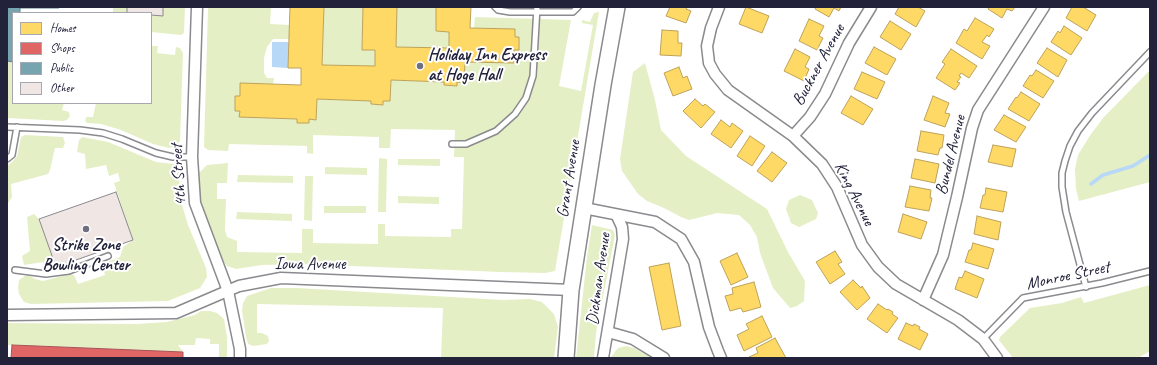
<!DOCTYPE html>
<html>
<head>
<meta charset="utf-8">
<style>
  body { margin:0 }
  #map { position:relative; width:1157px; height:365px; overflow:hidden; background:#fff; font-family:Caveat,sans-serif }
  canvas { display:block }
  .frame { position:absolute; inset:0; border:8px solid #22223b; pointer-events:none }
  .legend { position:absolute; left:12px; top:12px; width:140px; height:92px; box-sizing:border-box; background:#fff; border:1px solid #a7a7b1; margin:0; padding:5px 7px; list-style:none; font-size:12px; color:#22223b }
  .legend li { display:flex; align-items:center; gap:8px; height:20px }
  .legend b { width:20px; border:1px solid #a7a7b1 }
</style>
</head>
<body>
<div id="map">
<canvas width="1157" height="365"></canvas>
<div class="frame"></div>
<ul class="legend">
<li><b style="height:11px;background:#ffd966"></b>Homes</li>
<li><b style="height:11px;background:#e06666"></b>Shops</li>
<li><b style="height:11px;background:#76a5af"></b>Public</li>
<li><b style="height:11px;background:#f0e7e4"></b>Other</li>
</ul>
</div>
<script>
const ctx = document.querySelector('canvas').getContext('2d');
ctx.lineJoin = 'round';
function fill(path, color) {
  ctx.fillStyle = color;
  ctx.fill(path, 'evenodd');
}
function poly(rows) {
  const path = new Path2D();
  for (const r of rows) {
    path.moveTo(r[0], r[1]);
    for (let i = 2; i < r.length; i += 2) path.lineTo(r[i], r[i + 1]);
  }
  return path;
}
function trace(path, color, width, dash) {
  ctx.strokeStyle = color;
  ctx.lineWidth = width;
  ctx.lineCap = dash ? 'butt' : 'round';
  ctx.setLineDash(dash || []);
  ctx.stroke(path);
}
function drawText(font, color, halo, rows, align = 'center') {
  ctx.font = font + ' Caveat,sans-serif';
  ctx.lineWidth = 4;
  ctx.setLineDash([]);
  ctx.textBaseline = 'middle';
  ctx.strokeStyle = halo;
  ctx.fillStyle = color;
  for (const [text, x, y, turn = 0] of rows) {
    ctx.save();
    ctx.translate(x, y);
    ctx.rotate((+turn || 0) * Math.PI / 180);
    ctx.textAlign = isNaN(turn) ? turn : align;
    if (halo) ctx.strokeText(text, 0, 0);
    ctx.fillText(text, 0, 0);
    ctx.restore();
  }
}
fill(poly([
  [113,7,185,7,184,33,181,35,151,32,151,13,103,13,113,13],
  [208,7,271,7,270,24,290,25,289,39,273,39,267,47,264,58,264,73,267,78,274,78,273,84,240,83,240,96,235,96,235,110,240,111,240,117,297,119,297,123,309,123,309,119,316,119,317,99,371,101,371,104,383,105,383,101,390,101,391,80,444,82,444,85,456,86,457,82,464,83,465,62,514,63,514,50,519,49,519,37,515,37,515,29,474,28,475,17,571,20,559,86,581,91,593,25,582,23,582,20,590,22,594,13,599,12,555,271,545,273,501,272,302,264,262,265,236,269,227,266,222,260,199,199,199,173,207,165,228,163,227,183,217,183,217,199,226,199,225,230,227,237,237,241,237,252,302,253,302,229,313,229,313,243,378,244,378,224,385,224,385,236,451,237,451,229,462,229,464,157,454,157,455,130,391,129,390,148,379,148,379,137,313,135,313,154,307,153,307,146,229,144,228,151,208,150,204,147],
  [324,7,363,7,362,49,375,50,375,66,322,65],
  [397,7,436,7,436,31,449,32,449,48,396,47],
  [151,46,158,46,157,53,175,55,176,47,180,48,183,53,180,141,176,146,169,148,153,144,121,130,101,124,87,123,85,121,86,117,93,117,96,103,151,103],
  [7,61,13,62,13,103,64,103,62,110,69,112,70,116,67,120,63,121,7,118],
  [645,63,655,100,661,130,686,156,767,209,788,252,805,281,804,301,797,306,790,308,773,288,760,253,757,237,750,225,739,215,717,213,689,220,681,217,664,208,647,201,638,194,622,171,620,159,633,72],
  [1150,70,1150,182,1079,201,1076,189,1075,169,1078,155,1091,134,1104,117],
  [25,135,63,137,65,143,63,148,55,148,50,170,48,174,11,184,12,197,7,205,7,166,12,162,17,156,21,137],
  [82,137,108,142,156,162,174,164,179,170,180,198,188,225,206,268,207,277,200,288,168,301,31,304,24,302,19,294,18,288,19,280,25,276,29,275,35,279,43,281,70,274,74,275,78,284,105,275,103,267,107,262,120,257,123,247,133,240,114,183,120,181,118,173,109,176,106,165,86,169,85,154,77,152,79,140],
  [379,158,387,159,386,212,378,212],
  [398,159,440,159,440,166,398,165],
  [325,167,367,168,367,175,325,174],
  [238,175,293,176,293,183,237,182],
  [305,176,313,176,312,221,304,220],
  [800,195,812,200,818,213,816,219,799,227,791,223,786,209,789,200],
  [398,196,439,197,439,204,398,203],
  [324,206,366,206,366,213,324,213],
  [237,212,292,214,292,221,236,219],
  [34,214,39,219,56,267,44,271,43,262,24,265,22,256,30,251,27,217],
  [592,225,613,230,615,235,596,333,594,358,576,358,587,257],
  [1150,285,1150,351,1138,358,1013,358,999,340,1000,337,1030,308,1062,303,1081,297,1084,303],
  [271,288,297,288,503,300,530,299,542,302,554,314,558,327,554,358,441,358,443,308,257,304,257,333,262,333,268,336,269,341,267,344,253,346,248,344,246,337,242,310,243,303,247,296],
  [201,311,210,311,217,313,224,319,227,337,227,358,219,358,219,344,210,344,210,339,196,338,195,345,178,345,183,352,7,345,7,323,137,324,167,322,195,315],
  [626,346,634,348,652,358,610,358,618,348]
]), '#e5efc5');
fill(poly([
  [272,42,289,42,288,68,272,67]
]), '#b7d8f7');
const homes = poly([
  [290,7,324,7,322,65,375,66,375,50,362,50,363,7,397,7,396,47,449,48,449,32,436,31,436,7,471,7,470,28,515,29,515,37,519,37,519,50,514,50,514,63,465,62,464,83,457,82,457,86,444,85,444,82,391,80,390,101,383,101,383,105,371,104,371,101,317,99,316,120,309,119,309,123,297,123,297,119,239,117,240,111,235,111,235,96,240,96,240,83,301,85,301,68,288,68,290,7],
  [670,7,687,7,686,9,691,11,686,23,666,16,670,7],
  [746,7,769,16,762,33,739,24,746,7],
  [816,7,841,7,839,11,834,8,829,17,815,9,816,7],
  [899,7,918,7,925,11,916,27,895,14,899,7],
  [989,7,1015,7,1012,11,1007,9,1002,18,988,9,989,7],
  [1072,7,1083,7,1096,15,1087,31,1066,18,1072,7],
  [975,18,994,29,989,37,987,35,982,42,990,46,982,59,956,43,964,29,967,31,975,18],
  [809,19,824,26,819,36,823,38,817,50,799,41,809,19],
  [890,21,911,34,901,50,880,37,890,21],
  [1064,26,1082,38,1071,55,1051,42,1058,31,1060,33,1064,26],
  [662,30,678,31,678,43,682,43,681,56,660,55,662,30],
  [874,47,896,59,887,75,865,63,874,47],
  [1047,48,1067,60,1058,77,1037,63,1047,48],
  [795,49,810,57,805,67,809,69,804,81,784,71,795,49],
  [951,49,977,66,969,78,961,73,959,76,961,77,957,82,960,83,955,90,936,78,945,64,942,62,951,49],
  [679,67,683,78,687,76,692,89,673,96,664,73,679,67],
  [1036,70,1054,81,1043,98,1023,86,1030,75,1032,76,1036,70],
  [862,72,885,82,877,99,854,89,862,72],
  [1021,92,1040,104,1029,121,1008,109,1016,97,1017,98,1021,92],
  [851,96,873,109,863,125,841,113,851,96],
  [933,96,949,103,945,113,950,114,945,127,924,120,933,96],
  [695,99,703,106,705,104,715,112,701,128,683,111,695,99],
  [1004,115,1026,127,1016,142,994,130,1004,115],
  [721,120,730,127,732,123,743,131,731,148,711,134,721,120],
  [921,131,944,135,942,148,940,148,938,155,917,151,921,131],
  [750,136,765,146,752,166,737,156,750,136],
  [993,145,1016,149,1012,167,988,162,993,145],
  [772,152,787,163,772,182,757,171,772,152],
  [915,159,939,164,935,183,911,178,915,159],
  [910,186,931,190,930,198,932,198,929,211,905,207,910,186],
  [986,188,1007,192,1003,212,980,208,983,195,985,195,986,188],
  [903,214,927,222,921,239,898,232,903,214],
  [977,216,1001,222,998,240,974,234,977,216],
  [973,243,994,249,988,269,965,262,969,250,971,250,973,243],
  [835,251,842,262,838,264,845,274,830,284,816,262,835,251],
  [737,253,748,277,731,285,720,261,737,253],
  [669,263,681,326,662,330,649,267,669,263],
  [965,271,984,279,977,298,955,289,959,277,962,278,965,271],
  [853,280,861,288,862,286,870,298,857,310,840,292,853,280],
  [754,282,761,307,743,312,741,308,730,311,725,296,733,294,732,288,754,282],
  [878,304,887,310,888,309,893,312,892,314,898,318,887,333,867,319,878,304],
  [762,316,772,337,744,351,737,335,749,329,746,324,762,316],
  [906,323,913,326,914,324,920,327,919,329,928,334,920,350,898,339,906,323],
  [775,338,786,358,750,358,749,357,758,353,756,348,775,338]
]);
fill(homes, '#ffd966');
trace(homes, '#bda259', 1);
const shops = poly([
  [12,345,183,352,183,358,11,358,12,345]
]);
fill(shops, '#e06666');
trace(shops, '#a75259', 1);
const public = poly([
  [7,7,59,7,59,8,20,8,20,13,13,13,13,62,7,61,7,7]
]);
fill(public, '#76a5af');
trace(public, '#5d7e8c', 1);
trace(poly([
  [1091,184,1103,175,1133,166,1150,155]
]), '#b7d8f7', 3.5);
const building = poly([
  [127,7,163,7,163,16,151,15,151,13,127,13,127,7],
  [116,192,133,240,56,267,39,219,116,192]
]);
fill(building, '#f0e7e4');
trace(building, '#8a8a8f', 1);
const service = poly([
  [495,7,498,10,510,12,573,12,578,7],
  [7,127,80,130,103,133,122,139,156,153,173,157,192,157],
  [452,144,466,144,496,131,515,114,526,98,533,76,537,7],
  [7,159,12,155,17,127],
  [15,270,46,274,69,271,108,256],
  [1086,287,1066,212,1062,187,1062,173,1065,161,1070,146,1078,131,1092,113,1150,52],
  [983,339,1023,298,1102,283,1150,271]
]);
const minor = poly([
  [197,7,192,157,195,203,228,291,240,349,240,358],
  [719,7,711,28,707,46,709,63,715,74,728,90,793,136,822,164,837,187,862,245,878,267,896,284,958,320,983,339,997,358],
  [793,136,810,117,825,94,849,43,871,7],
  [584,208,655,222,681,239,694,262,709,327,718,351,721,358],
  [923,300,943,255,957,197,972,128,978,110,1044,7],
  [7,315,176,313,239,286,281,278,571,290],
  [608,332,633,339,664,358],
  [603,358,623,239,622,227,617,216]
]);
const secondary = poly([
  [566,358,571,290,603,85,617,7]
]);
trace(service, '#8a8a8f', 8);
trace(minor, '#8a8a8f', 13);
trace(secondary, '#8a8a8f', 18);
trace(service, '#fff', 5);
trace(minor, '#fff', 10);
trace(secondary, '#fff', 15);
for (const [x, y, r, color] of [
  [420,66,4,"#6f6f80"],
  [86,229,4,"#6f6f80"]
]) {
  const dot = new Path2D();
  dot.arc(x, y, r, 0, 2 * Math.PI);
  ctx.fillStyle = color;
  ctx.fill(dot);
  trace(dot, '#fff', 1.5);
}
drawText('bold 17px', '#22223b', '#fff', [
  ["Holiday Inn Express",428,56],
  ["at Hoge Hall",428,76],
  ["Strike Zone",86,246,"center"],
  ["Bowling Center",86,266,"center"]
], 'left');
drawText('17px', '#22223b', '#fff', [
  ["Buckner Avenue",819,65,-61],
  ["Bundel Avenue",951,155,-76],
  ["4th Street",179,175,-94],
  ["Grant Avenue",569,179,-81],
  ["King Avenue",854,194,63],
  ["Iowa Avenue",310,265],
  ["Monroe Street",1068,276,-12],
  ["Dickman Avenue",599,279,-82]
]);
</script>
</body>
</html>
